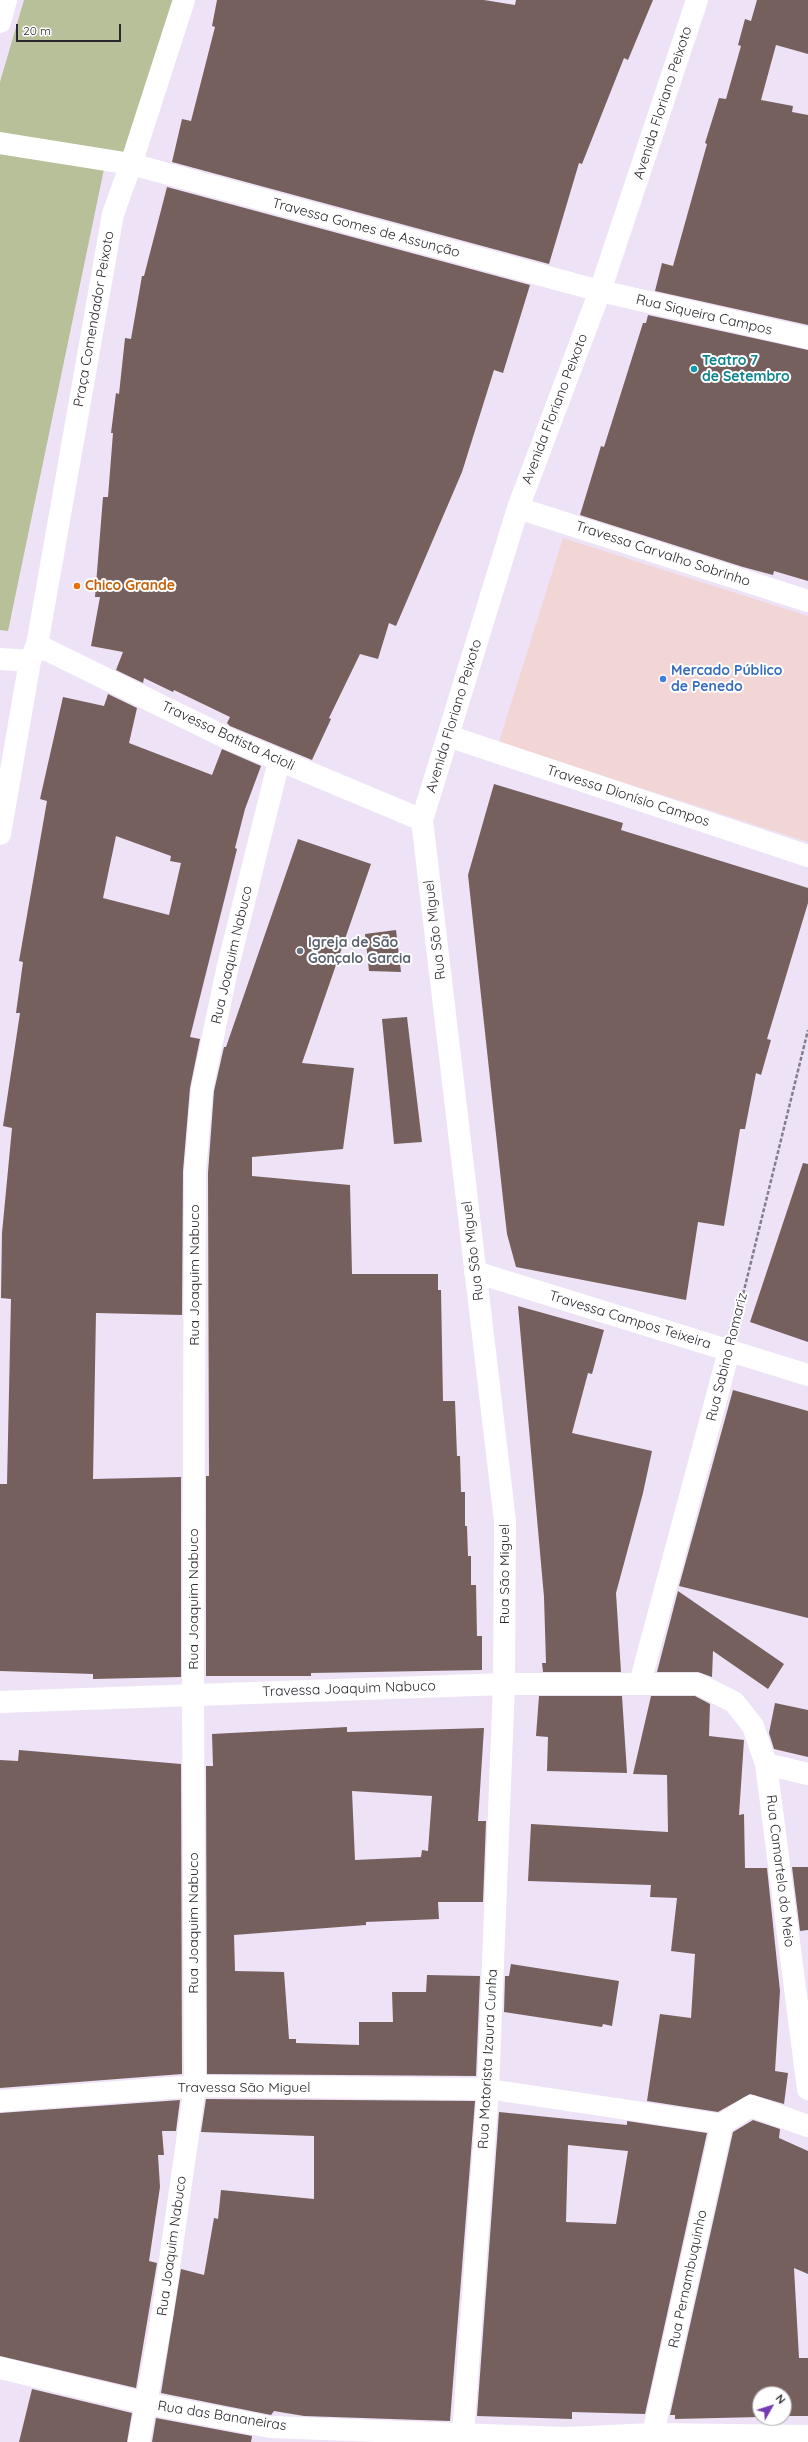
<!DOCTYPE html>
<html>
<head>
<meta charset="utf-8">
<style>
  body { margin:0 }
  #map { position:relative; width:808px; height:2442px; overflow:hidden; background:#ede2f6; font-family:Quicksand,sans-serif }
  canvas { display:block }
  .north { position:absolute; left:752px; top:2386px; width:40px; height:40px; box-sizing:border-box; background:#fff; border:1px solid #aaa9ab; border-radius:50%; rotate:51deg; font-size:11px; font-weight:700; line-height:16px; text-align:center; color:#2b272e }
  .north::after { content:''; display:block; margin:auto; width:14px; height:18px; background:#733bb2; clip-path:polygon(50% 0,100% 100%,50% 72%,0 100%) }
  .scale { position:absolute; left:16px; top:24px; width:105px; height:18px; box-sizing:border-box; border:2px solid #2b272e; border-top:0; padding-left:5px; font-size:12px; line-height:14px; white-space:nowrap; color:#2b272e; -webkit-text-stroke:3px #fff; paint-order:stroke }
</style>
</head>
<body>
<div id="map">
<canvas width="808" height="2442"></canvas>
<div class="north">N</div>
<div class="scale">20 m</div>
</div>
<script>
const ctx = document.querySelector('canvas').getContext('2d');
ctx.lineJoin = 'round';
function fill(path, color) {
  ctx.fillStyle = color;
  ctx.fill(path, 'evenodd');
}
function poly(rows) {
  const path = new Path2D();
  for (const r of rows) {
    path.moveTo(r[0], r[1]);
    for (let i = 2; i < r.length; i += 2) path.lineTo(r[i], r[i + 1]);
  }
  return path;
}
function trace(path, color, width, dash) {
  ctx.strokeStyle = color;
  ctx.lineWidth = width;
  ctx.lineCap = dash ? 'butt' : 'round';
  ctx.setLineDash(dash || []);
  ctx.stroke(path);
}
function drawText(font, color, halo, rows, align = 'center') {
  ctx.font = font + ' Quicksand,sans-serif';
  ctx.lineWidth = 4;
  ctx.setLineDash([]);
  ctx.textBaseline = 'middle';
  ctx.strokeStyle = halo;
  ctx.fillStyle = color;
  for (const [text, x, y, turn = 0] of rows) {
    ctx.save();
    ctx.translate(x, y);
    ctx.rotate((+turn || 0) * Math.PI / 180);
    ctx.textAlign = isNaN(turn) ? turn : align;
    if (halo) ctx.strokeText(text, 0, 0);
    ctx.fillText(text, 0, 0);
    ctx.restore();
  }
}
fill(poly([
  [563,538,808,616,808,842,499,742]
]), '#f1d6d5');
fill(poly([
  [24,0,175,0,126,154,0,133,0,82],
  [0,150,104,169,8,631,0,630]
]), '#b7c098');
fill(poly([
  [217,0,484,0,515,5,516,0,653,0,628,60,624,58,582,164,579,163,549,264,172,162,182,119,191,121,215,27,212,26],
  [757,0,808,0,808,54,776,45,761,100,793,106,792,112,808,115,808,325,655,291,662,263,673,266,707,144,705,143,719,98,726,99,741,46,738,45,745,19,751,21],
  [167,187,530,285,503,373,494,370,462,472,396,626,389,623,378,659,360,654,329,718,331,719,312,760,230,726,227,723,230,717,174,690,173,692,144,678,143,683,116,670,123,652,91,646,100,597,95,597,103,497,108,497,113,433,111,433,116,393,119,394,125,338,131,339,142,276,144,276],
  [648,315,808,350,808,581,774,571,773,575,743,567,580,515,601,446,604,447,643,323,646,323],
  [108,694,137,708,129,743,212,775,222,749,261,766,245,809,235,848,237,849,190,1037,200,1039,190,1088,183,1171,182,1315,96,1313,93,1479,181,1477,181,1677,93,1679,93,1674,0,1671,0,1484,7,1484,11,1299,1,1298,2,1233,12,1128,3,1126,20,1013,16,1013,23,962,19,961,47,801,40,799,63,697,104,706],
  [116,836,171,856,170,861,181,863,169,915,103,898],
  [494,784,623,823,621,830,808,888,808,903,767,1039,771,1040,761,1075,756,1073,745,1129,740,1129,724,1226,698,1222,686,1300,516,1267,507,1234,503,1199,468,875],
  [298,839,371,864,302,1063,354,1068,343,1149,252,1157,252,1176,350,1185,352,1274,438,1274,438,1290,441,1290,443,1401,455,1401,457,1456,460,1456,461,1492,465,1492,465,1526,467,1526,468,1556,471,1556,471,1585,476,1585,477,1636,482,1636,482,1670,311,1673,311,1676,206,1676,206,1476,209,1476,208,1173,214,1091,224,1047,226,1047],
  [396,930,401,972,369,971,365,934],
  [407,1017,422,1142,394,1144,382,1019],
  [803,1163,808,1164,808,1342,750,1322],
  [518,1306,604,1330,592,1374,588,1373,572,1433,652,1451,643,1493,616,1593,621,1672,543,1672,542,1663,546,1663,544,1597],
  [733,1390,808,1411,808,1618,679,1586],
  [678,1591,784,1664,768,1689,713,1651,712,1677,698,1672,657,1672],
  [539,1696,622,1696,627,1773,547,1771,548,1737,536,1736],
  [651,1696,695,1696,710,1704,709,1736,744,1740,739,1815,744,1814,745,1868,767,1868,780,1991,775,2071,788,2073,784,2104,750,2094,718,2112,647,2101,660,2014,691,2018,695,1954,671,1951,677,1898,650,1897,651,1885,528,1881,531,1824,668,1832,667,1775,633,1774],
  [775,1703,808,1710,808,1757,774,1749,769,1733],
  [347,1727,347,1732,484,1728,478,1821,486,1821,483,1902,438,1902,439,1919,366,1922,366,1925,234,1935,235,1971,284,1972,289,2039,296,2039,296,2043,359,2045,359,2022,393,2022,392,1992,426,1992,427,1975,480,1976,476,2076,207,2074,206,1766,213,1766,212,1734],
  [352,1791,432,1796,428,1851,422,1850,421,1857,355,1860],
  [19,1750,181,1764,182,2074,0,2088,0,1760,18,1761],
  [792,1867,808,1867,808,1930,800,1931],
  [511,1964,619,1981,612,2026,603,2024,602,2027,504,2012,505,1976,509,1976],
  [206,2099,475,2101,450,2421,304,2416,274,2411,271,2415,161,2393,181,2269,204,2275,214,2218,218,2219,221,2190,314,2199,314,2136,201,2132],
  [180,2100,176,2131,162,2131,164,2155,158,2155,160,2187,149,2261,157,2263,136,2388,0,2356,0,2113],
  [499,2112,627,2125,627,2121,707,2133,645,2414,572,2412,572,2419,477,2416],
  [568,2145,628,2151,616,2224,566,2222],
  [753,2120,780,2129,779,2138,808,2151,808,2274,794,2268,799,2358,808,2358,808,2416,784,2416,784,2394,760,2394,760,2417,675,2419,675,2415,670,2415,733,2132],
  [32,2389,132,2413,127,2442,19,2442],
  [156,2418,252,2436,251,2442,152,2442]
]), '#76605e');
trace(poly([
  [736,1323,808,1030]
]), '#857e8b', 2.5, [4, 2]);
trace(poly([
  [488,2089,722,2124]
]), '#fff', 20);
trace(poly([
  [131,164,184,0],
  [518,508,808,601],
  [37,645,229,739,422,820],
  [448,736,808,856],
  [475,1272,808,1375],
  [640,1683,729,1351],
  [0,1702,504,1684,698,1684,734,1702,753,1726,766,1764,808,2089],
  [766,1764,808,1774],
  [0,2101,195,2086,488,2089],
  [0,2368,145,2403,270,2427,565,2438,653,2434,808,2436],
  [463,2434,488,2089,504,1684,505,1521,422,820,518,508,600,291,697,0],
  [653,2434,722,2124,751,2106,808,2126],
  [139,2442,162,2316,195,2086,193,1694,195,1172,202,1089,227,970,279,761]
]), '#fff', 22);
trace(poly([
  [0,22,6,0],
  [0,143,131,164,600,291,808,338],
  [0,659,30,661],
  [0,834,30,661,37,645,113,214,131,164]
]), '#fff', 22);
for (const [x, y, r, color] of [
  [694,369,4,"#0f9aa8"],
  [77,586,4,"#e8710a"],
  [663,679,4,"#3f7fe0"],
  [300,951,4,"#6b7280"]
]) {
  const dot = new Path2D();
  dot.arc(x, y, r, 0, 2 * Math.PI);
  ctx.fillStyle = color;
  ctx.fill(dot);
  trace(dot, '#fff', 1.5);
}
drawText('14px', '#2b272e', '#fff', [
  ["Avenida Floriano Peixoto",663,103,-72],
  ["Travessa Gomes de Assunção",366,228,15],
  ["Rua Siqueira Campos",704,315,13],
  ["Praça Comendador Peixoto",94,319,-80],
  ["Avenida Floriano Peixoto",555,409,-69],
  ["Travessa Carvalho Sobrinho",663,554,18],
  ["Avenida Floriano Peixoto",454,716,-73],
  ["Travessa Batista Acioli",228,736,25],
  ["Travessa Dionísio Campos",628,796,18],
  ["Rua São Miguel",435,930,-97],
  ["Rua Joaquim Nabuco",232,955,-77],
  ["Rua São Miguel",473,1251,-97],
  ["Rua Joaquim Nabuco",195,1275,-90],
  ["Travessa Campos Teixeira",630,1320,17],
  ["Rua Sabino Romariz",727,1357,-76],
  ["Rua São Miguel",505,1574,-90],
  ["Rua Joaquim Nabuco",194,1599,-90],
  ["Travessa Joaquim Nabuco",349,1689,-2],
  ["Rua Camartelo do Meio",780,1871,83],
  ["Rua Joaquim Nabuco",194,1923,-90],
  ["Rua Motorista Izaura Cunha",488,2059,-87],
  ["Travessa São Miguel",244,2088],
  ["Rua Joaquim Nabuco",172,2246,-82],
  ["Rua Pernambuquinho",688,2279,-78],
  ["Rua das Bananeiras",222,2416,9]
]);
drawText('bold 14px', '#0d838f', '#fff', [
  ["Teatro 7",702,361],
  ["de Setembro",702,377]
], 'left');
drawText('bold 14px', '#c56008', '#fff', [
  ["Chico Grande",85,586]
], 'left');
drawText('bold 14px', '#366cbe', '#fff', [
  ["Mercado Público",671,671],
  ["de Penedo",671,687]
], 'left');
drawText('bold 14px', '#5b616d', '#fff', [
  ["Igreja de São",308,943],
  ["Gonçalo Garcia",308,959]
], 'left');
</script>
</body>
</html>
